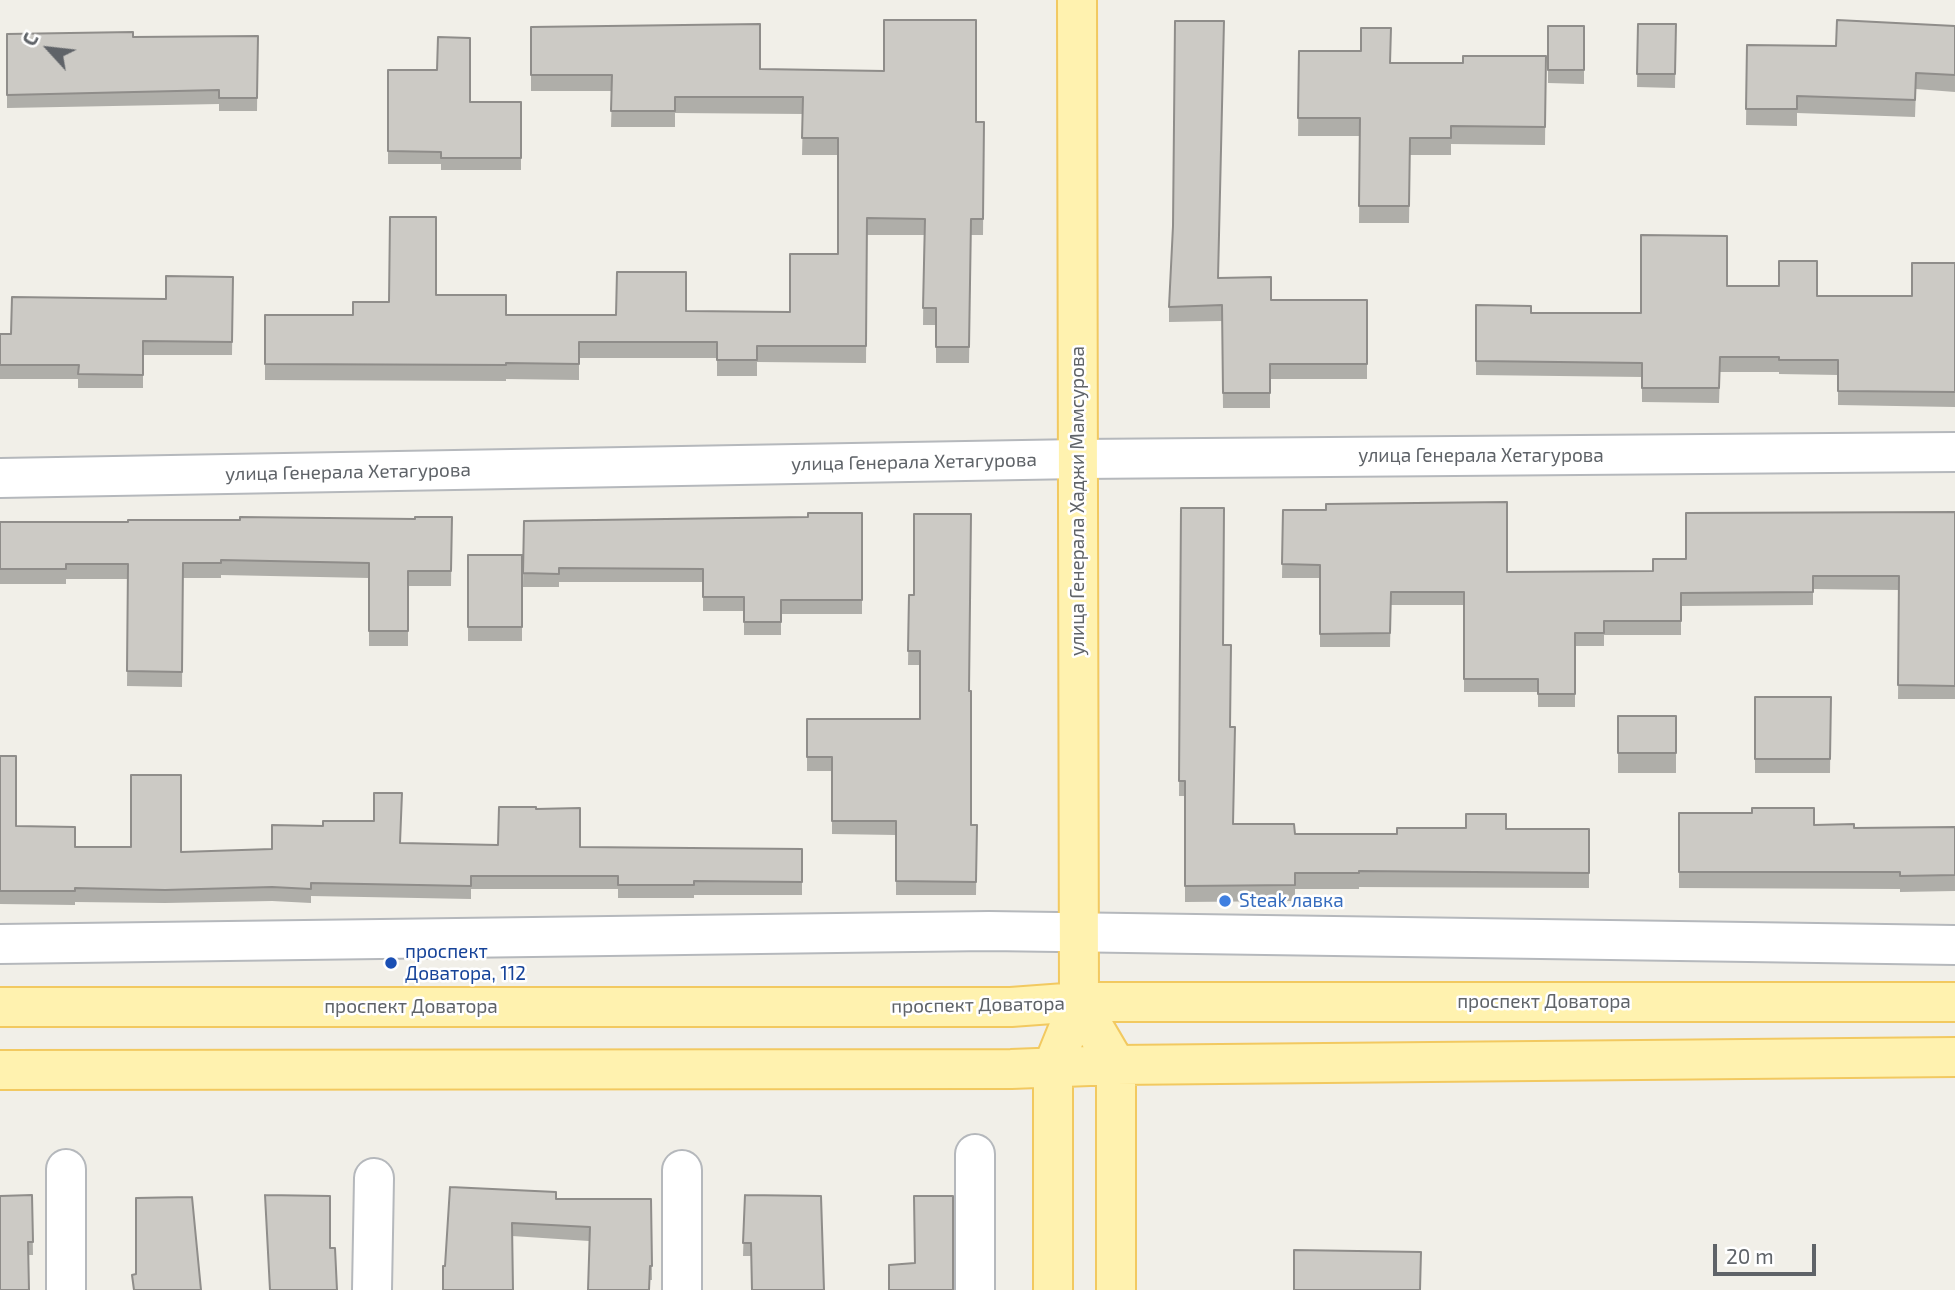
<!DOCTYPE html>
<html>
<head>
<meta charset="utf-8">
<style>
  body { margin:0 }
  #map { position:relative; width:1955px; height:1290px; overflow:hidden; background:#f1efe8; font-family:"Exo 2",sans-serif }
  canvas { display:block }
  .north { position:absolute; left:14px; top:14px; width:70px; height:70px; -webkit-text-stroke:5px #fff; paint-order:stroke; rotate:297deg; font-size:19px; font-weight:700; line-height:28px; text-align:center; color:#5f6368 }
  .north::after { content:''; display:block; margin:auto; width:24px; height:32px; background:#5f6368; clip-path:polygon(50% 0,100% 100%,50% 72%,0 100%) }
  .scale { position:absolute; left:1713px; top:1244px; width:103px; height:32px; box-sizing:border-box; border:4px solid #5f6368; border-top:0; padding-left:9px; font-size:21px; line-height:24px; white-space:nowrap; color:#5f6368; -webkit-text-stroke:5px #fff; paint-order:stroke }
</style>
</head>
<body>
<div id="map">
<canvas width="1955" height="1290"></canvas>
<div class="north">С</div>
<div class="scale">20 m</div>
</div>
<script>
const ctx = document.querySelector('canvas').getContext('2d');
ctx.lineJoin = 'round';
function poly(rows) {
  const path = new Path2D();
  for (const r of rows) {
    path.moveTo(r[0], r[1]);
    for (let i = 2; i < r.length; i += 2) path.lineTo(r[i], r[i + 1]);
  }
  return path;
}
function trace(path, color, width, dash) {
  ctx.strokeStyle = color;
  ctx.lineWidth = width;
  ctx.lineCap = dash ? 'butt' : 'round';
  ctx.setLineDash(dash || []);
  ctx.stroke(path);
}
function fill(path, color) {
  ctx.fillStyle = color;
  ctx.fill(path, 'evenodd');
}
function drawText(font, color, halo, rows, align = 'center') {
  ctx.font = font + ' "Exo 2",sans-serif';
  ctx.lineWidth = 5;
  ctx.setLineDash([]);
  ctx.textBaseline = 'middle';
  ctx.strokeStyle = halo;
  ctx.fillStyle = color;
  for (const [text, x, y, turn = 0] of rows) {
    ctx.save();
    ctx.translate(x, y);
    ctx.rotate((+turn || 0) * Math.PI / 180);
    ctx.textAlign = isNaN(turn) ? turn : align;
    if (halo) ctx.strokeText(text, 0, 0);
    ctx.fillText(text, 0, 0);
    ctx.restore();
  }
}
const minor = poly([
  [0,478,1079,459,1955,452],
  [0,944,989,931,1955,945],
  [975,1154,975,1290],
  [66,1290,66,1169],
  [372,1290,374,1178],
  [682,1290,682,1170]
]);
const major = poly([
  [1079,1002,1116,1065,1116,1290],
  [0,1007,1011,1007,1079,1002,1955,1002],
  [0,1070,1011,1069,1116,1065,1955,1057],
  [1053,1290,1053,1066,1079,1002,1077,0]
]);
trace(minor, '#b5b8bc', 42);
trace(major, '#f2c960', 42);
trace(minor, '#fff', 38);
trace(major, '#fff2af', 38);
fill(poly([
  [1638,24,1676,24,1675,88,1637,87],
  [1548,26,1584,26,1584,84,1548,83],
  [1955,26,1955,92,1916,89,1915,117,1797,113,1797,126,1746,125,1747,45,1836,46],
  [531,27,760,69,976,122,984,122,983,235,971,235,969,363,936,363,936,325,923,325,924,235,867,235,866,363,757,362,757,376,717,376,717,358,579,358,579,380,506,379,506,381,265,380,265,315,353,315,389,302,436,295,506,315,616,315,686,311,790,312,838,254,838,155,802,155,803,114,675,113,675,127,611,127,612,91,531,91],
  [7,34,133,37,258,36,257,111,219,111,219,104,7,108],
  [1299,51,1391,63,1463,63,1546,56,1545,145,1451,144,1451,155,1410,155,1409,223,1359,223,1360,136,1298,136],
  [388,70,470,102,521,102,521,170,441,170,441,164,388,164],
  [1955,263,1955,407,1838,405,1838,375,1779,374,1779,372,1720,372,1719,403,1642,402,1642,377,1476,375,1476,305,1531,313,1641,313,1727,286,1817,296,1912,296],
  [233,277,232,355,143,355,143,388,78,388,78,379,0,379,0,334,11,334,166,299],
  [1218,278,1271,300,1367,300,1367,379,1270,379,1270,408,1223,408,1222,321,1169,322,1169,307],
  [1181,508,1223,645,1230,727,1233,824,1295,834,1397,834,1506,829,1589,829,1589,888,1359,887,1359,889,1295,889,1295,901,1185,902,1185,796,1179,796],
  [1283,510,1507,572,1653,571,1686,559,1955,512,1955,699,1898,699,1899,590,1813,589,1813,605,1681,606,1681,635,1604,635,1604,646,1575,646,1575,707,1538,707,1538,692,1464,692,1464,605,1391,605,1390,647,1320,647,1320,578,1282,578],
  [862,513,862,614,781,614,781,635,744,635,744,611,703,611,703,582,559,582,559,587,523,587,524,521,808,517],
  [452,517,451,586,408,586,408,646,369,646,369,578,221,575,221,578,183,578,182,687,127,686,128,579,66,579,66,584,0,584,0,522,70,523,415,519],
  [468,555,522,555,522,641,468,641],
  [909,595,969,691,971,825,977,825,976,895,896,895,896,835,832,834,832,771,807,771,807,719,920,719,920,665,908,665],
  [1755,697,1831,697,1830,773,1755,773],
  [1618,716,1676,716,1676,773,1618,773],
  [0,756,16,826,75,847,181,852,272,849,401,843,498,845,536,809,580,847,802,849,802,895,694,895,694,898,618,898,618,889,471,889,471,899,311,896,311,903,272,901,165,903,75,902,75,905,0,904],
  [1679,813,1854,828,1955,827,1955,891,1900,892,1900,889,1679,888],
  [450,1187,556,1199,651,1199,652,1280,650,1280,589,1241,512,1236,445,1266],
  [32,1195,33,1255,28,1255,0,1290],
  [265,1195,330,1248,337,1290,270,1290],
  [745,1195,824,1290,751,1256,743,1256]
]), '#afaea9');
const building = poly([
  [884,20,976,20,976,122,984,122,983,219,971,219,969,347,936,347,936,308,923,308,925,219,867,218,866,346,757,346,757,360,717,360,717,342,579,342,579,364,506,363,506,365,265,364,265,315,353,315,353,302,389,302,390,217,436,217,436,295,506,295,506,315,616,315,617,272,686,272,686,311,790,312,790,254,838,254,838,138,802,138,803,97,675,97,675,111,611,111,612,75,531,75,531,27,760,24,760,69,884,71,884,20],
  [1837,20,1955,26,1955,75,1916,73,1915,100,1797,96,1797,109,1746,109,1747,45,1836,46,1837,20],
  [1175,21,1224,21,1218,278,1271,277,1271,300,1367,300,1367,364,1270,364,1270,393,1223,393,1222,305,1169,307,1173,226,1175,21],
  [1638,24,1676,24,1675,74,1637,74,1638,24],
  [1548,26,1584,26,1584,70,1548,70,1548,26],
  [1361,28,1391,28,1390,63,1463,63,1463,56,1546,56,1545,127,1451,126,1451,138,1410,138,1409,206,1359,206,1360,118,1298,118,1299,51,1361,51,1361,28],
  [133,32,133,37,258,36,257,98,219,98,219,90,7,95,7,34,133,32],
  [438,37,470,38,470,102,521,102,521,158,441,158,441,152,388,151,388,70,437,70,438,37],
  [1641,235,1727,236,1727,286,1779,286,1779,261,1817,261,1817,296,1912,296,1912,263,1955,263,1955,392,1838,391,1838,360,1779,360,1779,357,1720,357,1719,388,1642,388,1642,363,1476,361,1476,305,1531,306,1531,313,1641,313,1641,235],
  [166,276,233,277,232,342,143,341,143,375,78,374,79,365,0,365,0,334,11,334,12,297,166,299,166,276],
  [1507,502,1507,572,1653,571,1653,559,1686,559,1686,513,1955,512,1955,686,1898,685,1899,576,1813,576,1813,592,1681,593,1681,621,1604,621,1604,633,1575,633,1575,694,1538,694,1538,679,1464,679,1464,592,1391,592,1390,633,1320,634,1320,565,1282,564,1283,510,1326,510,1326,504,1507,502],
  [1181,508,1224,508,1223,645,1231,645,1230,727,1235,727,1233,824,1294,824,1295,834,1397,834,1397,828,1466,828,1466,814,1506,814,1506,829,1589,829,1589,873,1359,871,1359,873,1295,873,1295,885,1185,886,1185,781,1179,781,1181,508],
  [808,513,862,513,862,600,781,600,781,622,744,622,744,597,703,597,703,569,559,568,559,574,523,573,524,521,808,517,808,513],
  [914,514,971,514,969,691,971,691,971,825,977,825,976,882,896,881,896,821,832,821,832,757,807,757,807,719,920,719,920,651,908,651,909,595,914,595,914,514],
  [240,517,415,519,415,517,452,517,451,571,408,571,408,631,369,631,369,563,221,560,221,563,183,563,182,672,127,671,128,564,66,564,66,569,0,569,0,522,128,522,128,520,240,520,240,517],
  [468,555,522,555,522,627,468,627,468,555],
  [1755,697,1831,697,1830,759,1755,759,1755,697],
  [1618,716,1676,716,1676,753,1618,753,1618,716],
  [0,756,16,756,16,826,75,827,75,847,131,847,131,775,181,775,181,852,272,849,272,825,323,826,323,821,374,821,374,793,402,793,400,843,498,845,499,807,536,807,536,809,580,808,580,847,802,849,802,882,694,881,694,885,618,885,618,876,471,876,471,886,311,883,311,889,272,887,165,890,75,888,75,891,0,891,0,756],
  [1752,808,1814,808,1814,825,1854,824,1854,828,1955,827,1955,875,1900,876,1900,872,1679,872,1679,813,1752,813,1752,808],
  [450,1187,556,1192,556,1199,651,1199,652,1266,650,1266,649,1290,588,1290,590,1227,512,1223,513,1290,443,1290,443,1266,445,1266,450,1187],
  [32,1195,33,1242,28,1242,29,1290,0,1290,0,1196,32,1195],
  [265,1195,330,1196,330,1248,335,1248,337,1290,270,1290,265,1195],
  [745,1195,821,1196,824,1290,752,1290,751,1243,743,1243,745,1195],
  [914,1196,953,1196,953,1290,889,1290,889,1265,915,1263,914,1196],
  [192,1197,201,1290,134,1290,132,1275,136,1274,136,1198,192,1197],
  [1294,1250,1421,1252,1420,1290,1294,1290,1294,1250]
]);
fill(building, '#cccac5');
trace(building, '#8f8d8a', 2);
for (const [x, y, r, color] of [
  [1225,901,7,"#3f7fe0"],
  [391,963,7,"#1a4fb4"]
]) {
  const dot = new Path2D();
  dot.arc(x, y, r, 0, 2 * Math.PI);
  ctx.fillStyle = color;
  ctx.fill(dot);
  trace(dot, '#fff', 2.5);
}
drawText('19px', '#5f6368', '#fff', [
  ["улица Генерала Хетагурова",1481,456],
  ["улица Генерала Хетагурова",914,462,-1],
  ["улица Генерала Хетагурова",348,472,-1],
  ["улица Генерала Хаджи Мамсурова",1078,501,-90],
  ["проспект Доватора",1544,1002],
  ["проспект Доватора",978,1005,-1],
  ["проспект Доватора",411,1007]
]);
drawText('19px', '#366cbe', '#fff', [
  ["Steak лавка",1239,901]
], 'left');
drawText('19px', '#164399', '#fff', [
  ["проспект",405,952],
  ["Доватора, 112",405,974]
], 'left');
</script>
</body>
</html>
